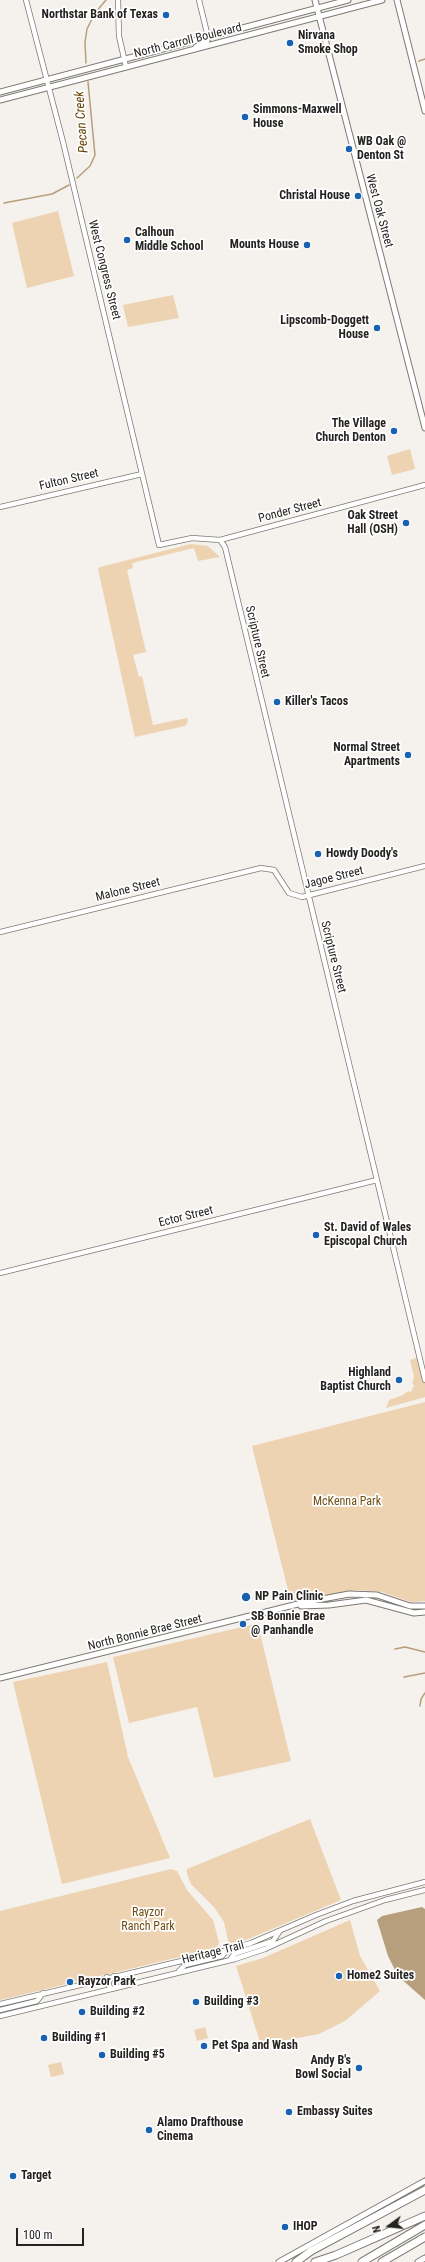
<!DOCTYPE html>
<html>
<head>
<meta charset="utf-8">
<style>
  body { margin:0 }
  #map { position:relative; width:425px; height:2262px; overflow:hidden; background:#f5f1ec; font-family:"Roboto Condensed",sans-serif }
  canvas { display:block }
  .north { position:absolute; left:369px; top:2206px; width:40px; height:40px; -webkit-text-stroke:3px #fff; paint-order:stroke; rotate:255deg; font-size:11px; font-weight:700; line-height:16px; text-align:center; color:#252321 }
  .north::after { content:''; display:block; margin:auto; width:14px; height:18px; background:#252321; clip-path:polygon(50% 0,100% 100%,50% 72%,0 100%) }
  .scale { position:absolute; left:16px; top:2228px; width:68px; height:18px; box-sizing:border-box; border:2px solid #252321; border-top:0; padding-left:5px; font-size:12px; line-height:14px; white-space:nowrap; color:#252321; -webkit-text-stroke:3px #fff; paint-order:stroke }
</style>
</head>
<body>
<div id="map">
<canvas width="425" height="2262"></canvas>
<div class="north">N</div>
<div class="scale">100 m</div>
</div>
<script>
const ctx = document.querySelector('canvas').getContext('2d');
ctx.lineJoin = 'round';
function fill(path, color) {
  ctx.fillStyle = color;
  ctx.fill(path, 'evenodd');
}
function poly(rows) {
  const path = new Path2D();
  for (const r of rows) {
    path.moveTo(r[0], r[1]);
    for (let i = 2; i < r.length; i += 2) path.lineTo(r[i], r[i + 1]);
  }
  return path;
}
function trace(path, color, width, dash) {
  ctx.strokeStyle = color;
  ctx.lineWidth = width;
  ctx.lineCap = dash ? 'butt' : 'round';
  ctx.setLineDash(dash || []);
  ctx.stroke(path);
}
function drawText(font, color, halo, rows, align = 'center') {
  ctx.font = font + ' "Roboto Condensed",sans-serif';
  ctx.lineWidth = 3.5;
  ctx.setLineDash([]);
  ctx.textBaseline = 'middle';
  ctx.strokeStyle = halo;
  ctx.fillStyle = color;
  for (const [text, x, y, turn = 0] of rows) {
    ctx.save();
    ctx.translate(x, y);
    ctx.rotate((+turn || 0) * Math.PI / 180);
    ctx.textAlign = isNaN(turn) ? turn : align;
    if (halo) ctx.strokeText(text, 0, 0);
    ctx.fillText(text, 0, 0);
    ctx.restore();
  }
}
fill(poly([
  [58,211,74,276,27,288,12,223],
  [173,295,179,318,128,327,123,305],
  [410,449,415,469,392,475,387,456],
  [191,544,208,546,220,557,198,561,194,548,132,563,133,568,127,570,146,652,133,655,139,677,142,676,153,725,187,718,188,722,185,726,135,737,98,569,100,567],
  [418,1350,425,1380,425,1397,386,1408,389,1400,403,1395,408,1391,411,1392,414,1385,412,1384,414,1377,410,1360,417,1358,415,1351],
  [425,1402,425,1601,411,1602,382,1592,357,1590,291,1602,252,1446],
  [255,1624,258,1625,291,1761,214,1778,197,1707,129,1723,113,1657],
  [107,1662,128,1757,170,1858,62,1884,13,1682],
  [310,1819,341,1900,234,1945,228,1941,224,1922,214,1907,191,1884,187,1874,187,1869],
  [171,1869,177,1871,187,1890,213,1920,219,1942,217,1948,0,2000,0,1911],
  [350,1920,360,1956,380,1991,345,2021,319,2034,261,2045,236,1966,263,1958],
  [205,2027,208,2038,197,2041,194,2030],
  [61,2062,64,2074,51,2077,48,2065]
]), '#edd3b1');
fill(poly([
  [422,1907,425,1909,425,2000,398,1976,388,1956,377,1920,382,1916]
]), '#b79e7c');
trace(poly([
  [419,61,425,59],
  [86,63,85,42,87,29,95,13,106,0],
  [77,178,90,166,95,155,88,82],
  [4,203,52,194,69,185],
  [395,1649,405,1647,425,1652],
  [404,1677,425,1673],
  [420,1706,421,1699,425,1693]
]), '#b79e7c', 1.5);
const tertiary = poly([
  [26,0,63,142,159,545,192,538,220,540,425,485],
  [118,0,119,36,126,67],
  [199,0,208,37],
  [0,507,142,474],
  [220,540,225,547,425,1380],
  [0,932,261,868,274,870,289,893,302,897,425,866],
  [0,1273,377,1180],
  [230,1960,234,1954,273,1941,279,1932],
  [179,1971,185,1965,222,1956,227,1950],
  [114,1976,117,1987],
  [107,1977,110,1988],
  [0,2004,232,1949,251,1943,316,1915,353,1901,425,1882],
  [0,2010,37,2001,43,1993],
  [0,2016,235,1959,265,1949,326,1921,385,1900,425,1890]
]);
const secondary = poly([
  [315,0,425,428],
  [397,0,425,111],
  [196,47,207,41,208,37],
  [0,92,348,0],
  [0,100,382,0],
  [301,1606,329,1605,366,1600,414,1613,425,1612],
  [0,1678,306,1602,349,1594,377,1595,410,1606,425,1606],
  [279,2262,425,2181],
  [418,2262,425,2258]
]);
const motorway = poly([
  [296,2262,311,2251,425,2190],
  [315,2262,336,2255,425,2216],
  [362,2262,425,2225],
  [382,2262,425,2237]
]);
trace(tertiary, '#7d7975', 6);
trace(secondary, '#7d7975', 7);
trace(motorway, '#7d7975', 9);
trace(tertiary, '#fff', 4.5);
trace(secondary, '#fff', 5);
trace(motorway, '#fff', 7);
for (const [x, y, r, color] of [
  [166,15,4,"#1862b1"],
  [290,43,4,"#1862b1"],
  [245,117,4,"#1862b1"],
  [349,149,4,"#1862b1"],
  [358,196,4,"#1862b1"],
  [127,240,4,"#1862b1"],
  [307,245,4,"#1862b1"],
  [377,328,4,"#1862b1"],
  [394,431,4,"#1862b1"],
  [406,523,4,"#1862b1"],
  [277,702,4,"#1862b1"],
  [408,755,4,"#1862b1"],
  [318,854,4,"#1862b1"],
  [316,1235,4,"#1862b1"],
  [399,1380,4,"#1862b1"],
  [246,1597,5,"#1862b1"],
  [243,1624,4,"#1862b1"],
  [339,1976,4,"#1862b1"],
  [70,1982,4,"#1862b1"],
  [196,2002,4,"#1862b1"],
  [82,2012,4,"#1862b1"],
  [44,2038,4,"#1862b1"],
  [204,2046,4,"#1862b1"],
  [102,2055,4,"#1862b1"],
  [359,2068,4,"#1862b1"],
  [289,2112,4,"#1862b1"],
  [149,2130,4,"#1862b1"],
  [13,2176,4,"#1862b1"],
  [285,2227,4,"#1862b1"]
]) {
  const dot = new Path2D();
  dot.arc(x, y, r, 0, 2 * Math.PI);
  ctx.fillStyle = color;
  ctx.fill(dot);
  trace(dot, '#fff', 1.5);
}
drawText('bold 12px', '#252321', '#fff', [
  ["Northstar Bank of Texas",158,15,"right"],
  ["Nirvana",298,36],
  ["Smoke Shop",298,50],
  ["Simmons-Maxwell",253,110],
  ["House",253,124],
  ["WB Oak @",357,142],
  ["Denton St",357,156],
  ["Christal House",350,196,"right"],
  ["Calhoun",135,233],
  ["Middle School",135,247],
  ["Mounts House",299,245,"right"],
  ["Lipscomb-Doggett",369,321,"right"],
  ["House",369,335,"right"],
  ["The Village",386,424,"right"],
  ["Church Denton",386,438,"right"],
  ["Oak Street",398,516,"right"],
  ["Hall (OSH)",398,530,"right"],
  ["Killer's Tacos",285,702],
  ["Normal Street",400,748,"right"],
  ["Apartments",400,762,"right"],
  ["Howdy Doody's",326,854],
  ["St. David of Wales",324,1228],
  ["Episcopal Church",324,1242],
  ["Highland",391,1373,"right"],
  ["Baptist Church",391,1387,"right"],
  ["NP Pain Clinic",255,1597],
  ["SB Bonnie Brae",251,1617],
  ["@ Panhandle",251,1631],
  ["Home2 Suites",347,1976],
  ["Rayzor Park",78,1982],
  ["Building #3",204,2002],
  ["Building #2",90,2012],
  ["Building #1",52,2038],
  ["Pet Spa and Wash",212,2046],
  ["Building #5",110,2055],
  ["Andy B's",351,2061,"right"],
  ["Bowl Social",351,2075,"right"],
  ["Embassy Suites",297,2112],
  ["Alamo Drafthouse",157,2123],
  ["Cinema",157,2137],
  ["Target",21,2176],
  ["IHOP",293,2227]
], 'left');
drawText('12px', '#252321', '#fff', [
  ["North Carroll Boulevard",188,41,-14],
  ["West Oak Street",379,211,75],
  ["West Congress Street",104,270,76],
  ["Fulton Street",69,480,-13],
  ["Ponder Street",290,511,-15],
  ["Scripture Street",257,642,77],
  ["Jagoe Street",334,878,-14],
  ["Malone Street",128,890,-14],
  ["Scripture Street",333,957,76],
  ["Ector Street",186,1217,-14],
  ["North Bonnie Brae Street",145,1633,-14],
  ["Heritage Trail",213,1953,-14]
]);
drawText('12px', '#724e15', '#fff', [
  ["McKenna Park",347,1502],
  ["Rayzor",148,1913],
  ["Ranch Park",148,1927]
]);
drawText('italic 13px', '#644101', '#fff', [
  ["Pecan Creek",82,122,-94]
]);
</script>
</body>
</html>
